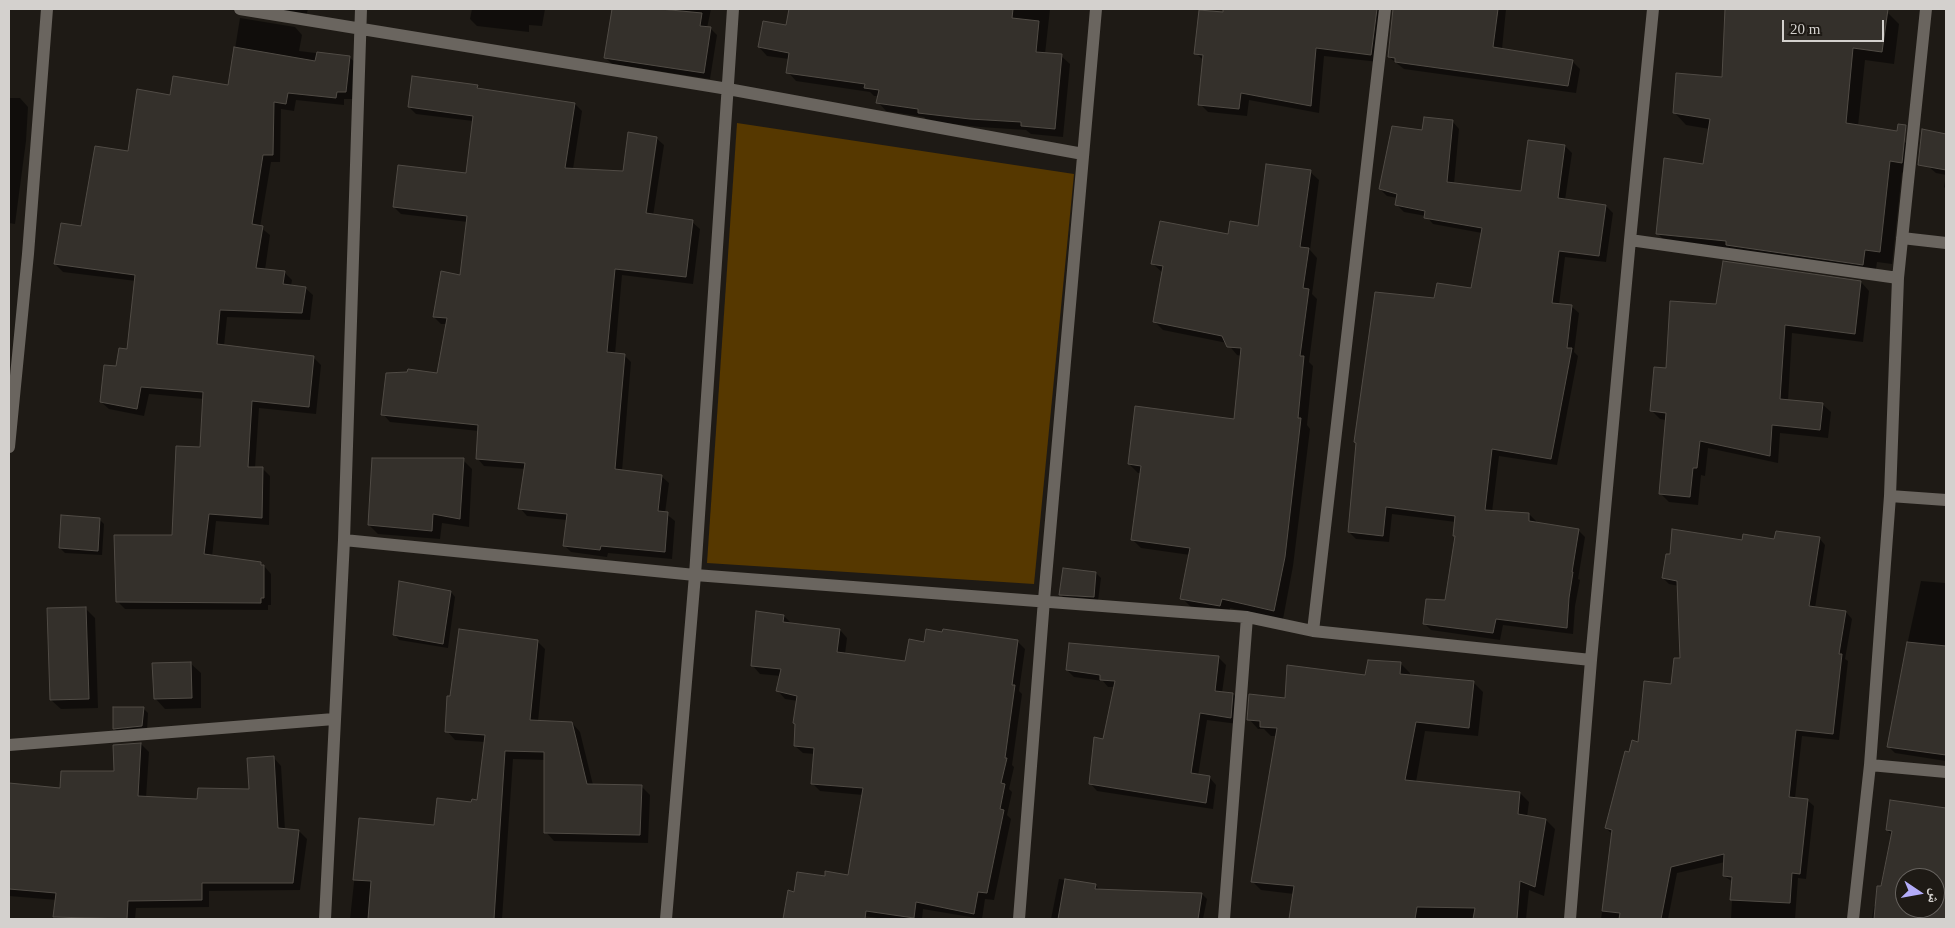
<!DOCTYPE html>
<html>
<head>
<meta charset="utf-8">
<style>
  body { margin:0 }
  #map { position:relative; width:1955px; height:928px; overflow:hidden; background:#1e1a15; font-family:"Times New Roman","Noto Naskh Arabic",serif }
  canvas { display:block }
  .frame { position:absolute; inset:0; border:10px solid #d4d1ce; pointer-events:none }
  .north { position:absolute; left:1895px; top:868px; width:50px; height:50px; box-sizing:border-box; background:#1e1a15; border:1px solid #67635f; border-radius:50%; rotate:102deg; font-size:14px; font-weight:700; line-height:20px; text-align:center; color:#d4d1ce }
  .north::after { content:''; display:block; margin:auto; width:18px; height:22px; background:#b3acf9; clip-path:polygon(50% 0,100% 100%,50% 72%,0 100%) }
  .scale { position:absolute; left:1782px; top:20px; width:102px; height:22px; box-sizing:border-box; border:2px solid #d4d1ce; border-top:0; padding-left:6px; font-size:15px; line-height:18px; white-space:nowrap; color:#d4d1ce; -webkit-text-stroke:4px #1e1a15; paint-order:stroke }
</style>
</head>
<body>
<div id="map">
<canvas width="1955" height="928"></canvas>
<div class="frame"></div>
<div class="north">ش</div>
<div class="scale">20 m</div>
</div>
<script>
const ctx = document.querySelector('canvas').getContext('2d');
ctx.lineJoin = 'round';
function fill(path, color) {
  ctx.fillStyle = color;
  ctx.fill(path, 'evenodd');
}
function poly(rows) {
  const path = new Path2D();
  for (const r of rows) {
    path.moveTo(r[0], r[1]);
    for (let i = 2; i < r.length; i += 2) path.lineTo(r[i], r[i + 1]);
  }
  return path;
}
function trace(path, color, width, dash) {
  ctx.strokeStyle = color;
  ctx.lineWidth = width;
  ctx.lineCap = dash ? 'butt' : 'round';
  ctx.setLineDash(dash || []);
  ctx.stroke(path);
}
fill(poly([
  [737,123,1074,174,1034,584,707,563]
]), '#563800');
fill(poly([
  [255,9,308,9,306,17],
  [472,9,545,9,542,26,529,25,529,32,477,26,470,19],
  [613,9,711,9,707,28,710,28,717,35,710,79,612,64,605,57],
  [791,9,1050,9,1045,54,1061,56,1070,64,1063,137,1031,134,1026,130,980,127,928,121,924,117,886,111,878,102,879,96,874,96,870,92,796,81,788,72,789,59,767,56,759,47,787,27],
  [1225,9,1394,9,1389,9,1379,62,1324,56,1319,113,1249,100,1247,116,1208,112,1200,104,1204,61,1196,53,1224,14],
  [1394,9,1506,9,1502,49,1572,61,1580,69,1576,93,1404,69,1389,57],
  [1770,9,1865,9,1887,12,1899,24,1894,64,1865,60,1858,126,1895,132,1907,144,1904,173,1902,172,1892,264,1877,262,1875,276,1669,245,1657,233,1704,165,1710,129,1686,125,1674,112,1723,78,1764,36],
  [240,18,295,27,302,35,299,51,349,57,357,64,353,99,344,99,344,105,296,100,294,111,281,109,280,162,271,162,260,227,270,235,265,270,284,272,292,280,291,286,305,288,313,295,310,320,227,317,224,346,314,358,321,365,316,414,259,408,255,468,262,468,270,476,269,525,216,521,212,557,261,563,264,566,271,574,271,605,268,605,268,610,125,609,117,601,173,536,201,448,204,399,149,394,144,416,109,409,101,402,117,368,129,351,136,281,63,272,55,264,82,228,129,152,171,96,229,86],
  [477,86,482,90,575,104,582,111,573,169,624,172,656,138,664,145,653,216,692,222,700,229,693,284,622,275,615,354,624,355,631,362,622,471,661,476,669,483,665,513,675,521,672,559,608,553,607,557,571,552,564,545,567,520,527,516,520,508,526,469,484,466,477,458,479,431,390,422,383,414,438,374,447,324,441,324,434,317,461,277,468,222,401,214,394,207,467,174,473,121,416,114,409,107],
  [655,142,657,142,646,220,644,219],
  [9,98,20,98,28,107,26,141,15,224,9,223],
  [1453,122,1459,129,1454,184,1522,192,1565,146,1572,153,1565,200,1606,206,1613,213,1606,262,1565,257,1559,305,1572,307,1579,313,1574,352,1578,356,1557,465,1499,456,1492,512,1529,514,1536,521,1536,524,1578,530,1585,537,1578,579,1580,580,1575,606,1573,634,1503,625,1500,640,1431,630,1424,623,1446,602,1457,537,1456,522,1392,514,1389,542,1356,539,1349,532,1435,299,1472,290,1482,233,1433,224,1426,216,1404,212,1397,205,1398,198,1387,196,1380,189,1423,132],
  [1946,130,1946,189,1944,187,1946,175,1936,173,1929,167,1946,135],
  [1310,172,1319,180,1310,250,1317,258,1312,294,1317,299,1309,362,1313,366,1307,425,1310,429,1293,566,1283,619,1230,608,1229,614,1191,607,1182,598,1190,555,1141,548,1132,539,1141,473,1138,473,1129,464,1235,420,1242,356,1237,355,1227,343,1163,330,1154,321,1163,273,1153,264,1229,235,1259,227],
  [1861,282,1869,291,1863,342,1792,333,1788,401,1822,404,1831,412,1828,438,1780,433,1778,463,1708,448,1705,476,1701,475,1698,505,1669,502,1660,493,1666,420,1660,419,1652,411,1667,369,1717,305],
  [463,460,472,469,469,527,442,523,440,539,378,534,369,525],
  [99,519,104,524,102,555,65,553,60,548],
  [1819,538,1825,545,1815,608,1846,612,1852,619,1845,659,1848,661,1839,740,1802,736,1795,798,1807,800,1814,806,1806,879,1798,878,1795,919,1731,919,1733,882,1724,876,1725,862,1677,873,1668,919,1601,919,1613,835,1606,828,1630,754,1639,743,1673,685,1681,660,1679,586,1669,584,1663,578,1743,542],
  [1946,555,1946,761,1895,753,1888,746,1898,698,1896,696,1921,581,1945,583],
  [1096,573,1101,578,1098,601,1065,599,1060,594],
  [451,592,455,597,448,648,399,640,395,635],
  [85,608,95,618,98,708,61,709,51,700],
  [784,616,792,624,840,630,847,638,845,654,906,662,925,644,1017,641,1025,649,1019,691,1022,694,1012,765,1014,767,1009,789,1012,792,1007,815,1011,819,994,900,985,899,982,919,923,909,922,919,884,919,857,915,857,919,784,919,789,892,795,893,826,877,849,876,863,795,820,791,812,783,815,754,803,753,795,746,798,701,785,699,778,691,781,676,760,674,753,666],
  [537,641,545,649,538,722,572,723,580,732,593,785,642,787,650,795,648,843,554,841,546,832,546,760,513,759,502,919,442,919,450,801,472,804,478,801,485,742,455,740,447,731],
  [1218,657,1226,665,1222,693,1233,694,1240,701,1238,724,1207,720,1198,776,1209,777,1216,785,1213,809,1097,791,1090,783,1104,740,1115,687,1108,687,1103,681,1074,677,1067,670],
  [190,663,201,673,201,708,165,709,155,698],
  [1401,664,1410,673,1410,676,1473,682,1483,692,1478,736,1425,731,1416,782,1520,793,1529,802,1527,817,1546,820,1555,829,1544,896,1529,890,1526,919,1290,919,1294,894,1261,890,1252,881,1277,736,1271,736,1264,729,1258,729,1249,719,1286,699,1367,677],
  [143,708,148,713,147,731,119,733,114,728],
  [141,744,149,752,146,798,199,800,251,791,274,758,281,766,285,830,299,831,307,839,300,890,209,891,209,907,136,908,135,919,57,919,55,917,57,900,9,896,9,784,62,789,115,772,115,746],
  [1891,802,1946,811,1946,919,1872,919,1874,906,1877,907,1882,887,1893,836,1887,830],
  [1905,878,1935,878,1935,908,1905,908],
  [361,819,406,828,396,919,350,919],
  [1059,879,1095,885,1100,890,1202,894,1207,899,1203,919,1051,919]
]), '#0007');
const building = poly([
  [612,9,660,9,702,13,700,26,711,27,704,73,604,58,612,9],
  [789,9,1013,9,1012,18,1039,21,1036,52,1062,54,1055,129,1021,126,1021,122,970,119,918,113,918,109,876,103,879,90,864,88,865,84,786,73,789,53,758,47,763,21,786,25,789,9],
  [1223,9,1377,9,1371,55,1316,48,1311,106,1241,93,1239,109,1198,105,1203,55,1194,54,1199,10,1223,12,1223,9],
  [1393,9,1498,9,1493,47,1573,60,1568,86,1395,62,1395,58,1388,57,1393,9],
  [1725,9,1888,9,1882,52,1853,48,1846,123,1897,131,1898,124,1906,125,1902,163,1890,161,1880,252,1865,250,1863,265,1726,245,1726,241,1656,234,1664,158,1703,164,1710,119,1673,113,1676,73,1722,77,1725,9],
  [234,47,315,61,317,52,350,56,346,92,337,92,336,98,288,93,286,104,274,102,273,155,263,155,252,224,263,226,256,268,285,271,283,284,306,287,302,313,220,310,217,344,314,356,309,407,252,401,248,467,263,467,262,518,209,514,204,554,261,562,261,565,264,565,264,598,261,598,261,603,116,602,114,535,172,535,176,446,200,447,203,392,141,387,137,409,100,402,104,365,116,366,119,348,127,349,135,275,54,264,61,223,81,226,95,146,128,151,137,89,170,95,173,76,228,85,234,47],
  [412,76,478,85,477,88,575,103,565,168,623,171,628,132,657,137,646,213,693,220,686,277,615,269,607,352,625,354,615,469,662,475,658,511,668,512,665,552,601,546,600,550,563,546,567,514,518,509,525,463,476,459,478,425,381,415,386,373,407,372,408,369,437,373,447,318,433,317,441,271,460,275,467,216,393,207,398,165,466,173,473,116,408,107,412,76],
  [1424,117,1453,120,1447,182,1521,191,1528,140,1565,145,1558,198,1606,205,1599,256,1559,251,1552,303,1572,305,1567,348,1572,348,1551,459,1492,449,1485,510,1529,513,1529,521,1579,529,1572,572,1573,572,1569,598,1567,628,1496,619,1493,633,1423,624,1426,599,1445,600,1455,536,1453,536,1455,516,1386,507,1383,536,1348,532,1356,443,1354,442,1375,292,1434,298,1437,283,1471,288,1482,228,1424,218,1425,211,1395,205,1397,194,1379,189,1392,126,1422,130,1424,117],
  [1922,129,1946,134,1946,170,1918,165,1922,129],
  [1266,164,1311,170,1300,247,1309,248,1303,288,1309,289,1300,356,1304,356,1298,418,1301,418,1285,557,1274,611,1222,599,1220,606,1180,599,1190,548,1131,540,1141,466,1128,464,1135,406,1234,419,1241,348,1227,347,1222,336,1153,322,1163,266,1151,264,1160,221,1228,234,1230,221,1258,226,1266,164],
  [1723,261,1861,281,1855,334,1785,325,1780,399,1823,403,1820,430,1772,425,1770,456,1700,441,1697,468,1693,468,1690,497,1659,494,1666,413,1650,411,1654,367,1666,368,1670,301,1716,304,1723,261],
  [372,458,464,458,460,519,433,514,432,531,368,525,372,458],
  [61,515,100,518,98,551,59,548,61,515],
  [1672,529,1742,540,1743,534,1774,539,1776,531,1820,537,1809,606,1846,611,1839,654,1842,654,1833,734,1796,730,1789,797,1808,799,1800,874,1792,873,1790,903,1730,900,1732,877,1723,876,1724,854,1671,867,1661,919,1619,919,1620,913,1602,911,1612,830,1605,828,1625,751,1629,752,1632,740,1638,742,1644,681,1671,684,1674,658,1680,658,1677,581,1662,578,1666,554,1670,554,1672,529],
  [1063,568,1096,572,1094,597,1059,595,1063,568],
  [399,581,451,591,443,644,393,635,399,581],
  [86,607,89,699,50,700,47,608,86,607],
  [756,611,784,615,783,622,840,629,837,652,905,661,909,639,924,642,926,629,942,632,943,629,1018,640,1012,685,1015,685,1005,758,1007,758,1001,783,1005,784,1000,809,1004,810,987,893,978,892,974,914,916,902,914,918,866,911,865,919,783,919,788,890,794,892,797,872,825,876,825,871,848,875,863,788,811,784,814,748,794,746,795,724,793,723,797,696,776,691,781,669,751,666,756,611],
  [459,629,538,640,530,720,572,722,587,784,642,785,640,835,544,833,544,752,505,751,494,919,368,919,371,881,353,880,359,818,434,825,437,798,471,802,472,799,477,800,485,735,445,732,447,696,450,696,459,629],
  [1907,642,1946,646,1946,755,1887,747,1907,642],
  [1069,643,1219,656,1215,691,1233,693,1231,718,1200,713,1191,773,1210,776,1206,803,1089,784,1094,737,1103,739,1115,681,1100,680,1100,675,1066,670,1069,643],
  [1368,660,1401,662,1400,674,1474,681,1469,728,1416,722,1405,780,1520,792,1518,814,1546,819,1535,887,1520,881,1517,919,1473,919,1475,908,1417,907,1415,919,1289,919,1294,886,1251,882,1277,728,1260,727,1260,721,1247,720,1249,694,1285,698,1287,665,1365,675,1368,660],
  [191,662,192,698,154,699,152,663,191,662],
  [113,707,144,707,142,726,113,729,113,707],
  [141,743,138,796,197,799,198,788,249,789,247,758,274,756,278,828,299,830,293,883,202,883,202,900,128,901,127,919,53,917,56,893,9,889,9,783,60,788,61,771,114,771,113,745,141,743],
  [1890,800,1946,808,1946,919,1874,919,1877,886,1881,886,1892,831,1886,830,1890,800],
  [1905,878,1935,878,1935,908,1905,908,1905,878],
  [1065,879,1096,884,1095,889,1202,893,1198,919,1058,919,1065,879]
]);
fill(building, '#34302b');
trace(building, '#504b45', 1);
trace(poly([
  [240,9,728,89,1083,154],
  [1902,238,1946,243],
  [1630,240,1898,278],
  [9,447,28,254,47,9],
  [1890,496,1946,500],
  [344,540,695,575,1247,617,1313,631,1591,660],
  [1313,631,1385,9],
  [9,745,334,719],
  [1870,765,1946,772],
  [325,919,344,540,361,9],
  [666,919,695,575,733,9],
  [1019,919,1044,600,1096,9],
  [1224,919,1247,617],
  [1570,919,1591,660,1630,240,1653,9],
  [1853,919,1870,765,1890,496,1898,278,1926,9]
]), '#6a655f', 12);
</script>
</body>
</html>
